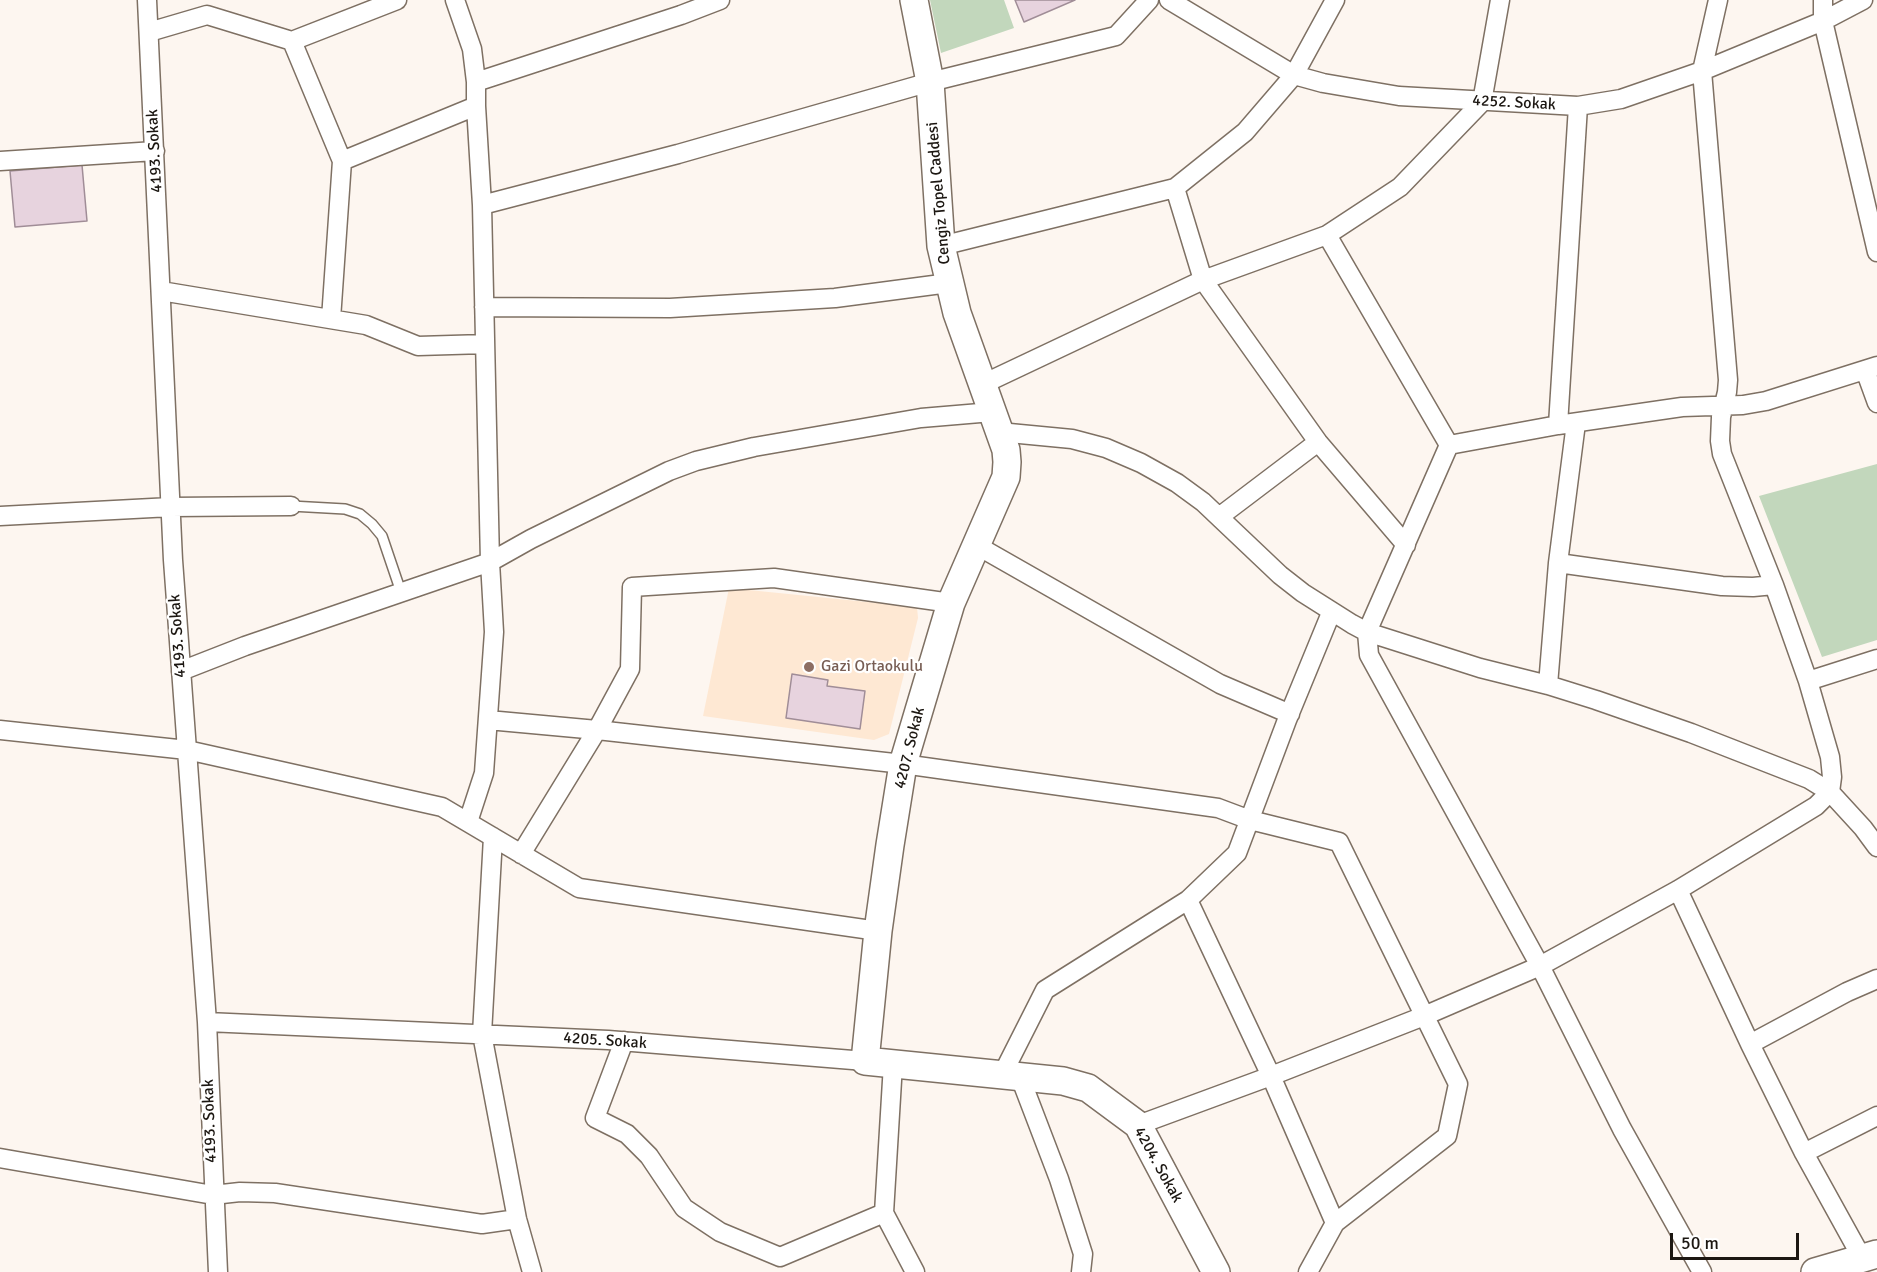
<!DOCTYPE html>
<html>
<head>
<meta charset="utf-8">
<style>
  body { margin:0 }
  #map { position:relative; width:1877px; height:1272px; overflow:hidden; background:#fdf6f0; font-family:Signika,sans-serif }
  canvas { display:block }
  .scale { position:absolute; left:1670px; top:1233px; width:129px; height:27px; box-sizing:border-box; border:3px solid #1c1712; border-top:0; padding-left:8px; font-size:18px; line-height:21px; white-space:nowrap; color:#1c1712; -webkit-text-stroke:4px #fff; paint-order:stroke }
</style>
</head>
<body>
<div id="map">
<canvas width="1877" height="1272"></canvas>
<div class="scale">50 m</div>
</div>
<script>
const ctx = document.querySelector('canvas').getContext('2d');
ctx.lineJoin = 'round';
function fill(path, color) {
  ctx.fillStyle = color;
  ctx.fill(path, 'evenodd');
}
function poly(rows) {
  const path = new Path2D();
  for (const r of rows) {
    path.moveTo(r[0], r[1]);
    for (let i = 2; i < r.length; i += 2) path.lineTo(r[i], r[i + 1]);
  }
  return path;
}
function trace(path, color, width, dash) {
  ctx.strokeStyle = color;
  ctx.lineWidth = width;
  ctx.lineCap = dash ? 'butt' : 'round';
  ctx.setLineDash(dash || []);
  ctx.stroke(path);
}
function drawText(font, color, halo, rows, align = 'center') {
  ctx.font = font + ' Signika,sans-serif';
  ctx.lineWidth = 4.5;
  ctx.setLineDash([]);
  ctx.textBaseline = 'middle';
  ctx.strokeStyle = halo;
  ctx.fillStyle = color;
  for (const [text, x, y, turn = 0] of rows) {
    ctx.save();
    ctx.translate(x, y);
    ctx.rotate((+turn || 0) * Math.PI / 180);
    ctx.textAlign = isNaN(turn) ? turn : align;
    if (halo) ctx.strokeText(text, 0, 0);
    ctx.fillText(text, 0, 0);
    ctx.restore();
  }
}
fill(poly([
  [729,588,917,607,918,618,889,734,874,740,703,716]
]), '#fee8d3');
fill(poly([
  [930,0,1004,0,1014,28,941,53],
  [1877,464,1877,640,1822,657,1759,496]
]), '#c2d7bc');
const building = poly([
  [1015,0,1075,0,1024,22,1015,0],
  [82,165,87,221,15,227,10,171,82,165],
  [792,674,828,680,827,686,865,691,860,729,786,718,792,674]
]);
fill(building, '#e7d3de');
trace(building, '#a08d97', 1.5);
const lane = poly([
  [291,506,345,509,360,514,372,524,382,536,401,592]
]);
const street = poly([
  [147,0,173,560,207,1022,218,1272],
  [455,0,472,49,476,82,476,106,482,205,490,562,494,632,484,773,468,822],
  [1169,0,1294,75,1323,83,1399,96,1578,106,1621,99,1702,71,1823,21,1863,0],
  [1823,0,1823,21,1877,252],
  [149,32,207,15,292,41,397,0],
  [292,41,342,161,331,319],
  [476,82,681,15,720,0],
  [0,161,155,151],
  [342,161,476,106],
  [1175,188,1203,280,1318,442,1406,545],
  [482,205,678,154,930,82,1116,36,1149,0],
  [1327,235,1449,445],
  [941,246,1175,188,1245,132,1294,75,1335,0],
  [161,291,366,325,418,346,485,344],
  [484,307,670,308,835,298,949,283],
  [1865,370,1877,403],
  [981,385,1203,280,1327,235,1400,187,1482,102,1500,0],
  [1558,425,1578,106],
  [999,432,1072,439,1106,448,1141,463,1177,483,1203,502,1280,575,1303,593,1352,624,1367,632,1480,668,1548,685,1596,700,1691,733,1809,779,1830,792,1863,828,1877,847],
  [0,516,171,507,291,506],
  [1219,517,1318,442],
  [976,545,1220,684,1290,714],
  [1558,563,1722,586,1753,587,1774,585],
  [181,671,245,646,490,562,531,539,669,471,696,461,754,447,921,418,992,412],
  [1808,681,1877,659],
  [1548,685,1558,563,1576,423],
  [488,720,597,730,903,764,1218,808,1250,820,1339,842,1458,1084,1447,1136,1335,1223,1308,1272],
  [0,730,187,750,442,807,579,888,878,931],
  [493,837,482,1034,517,1219,532,1272],
  [521,854,597,730,630,669,632,587,774,578,951,603],
  [1678,890,1750,1044,1804,1153,1862,1258],
  [1188,900,1271,1076,1335,1223],
  [207,1022,608,1040,865,1061],
  [624,1041,595,1118,627,1134,649,1156,684,1208,720,1232,780,1257,884,1213],
  [1750,1044,1847,992,1877,979],
  [893,1064,884,1213,915,1272],
  [1002,1075,1045,990,1188,900,1237,853,1287,720,1331,613],
  [1020,1077,1059,1179,1083,1254,1081,1272],
  [1138,1125,1271,1076,1424,1016,1540,966,1678,890,1816,806,1830,792,1832,777,1830,757,1808,681,1774,585,1722,454,1720,441,1721,417,1727,392,1728,380,1702,71,1718,0],
  [1804,1153,1877,1116],
  [0,1158,213,1195,240,1192,275,1193,482,1224,517,1219],
  [1702,1272,1622,1129,1540,966,1369,655,1367,632,1449,445,1558,425,1682,407,1743,405,1766,401,1877,366]
]);
const secondary = poly([
  [914,0,930,82,941,246,957,313,1006,450,1007,462,1006,477,951,603,903,764,890,845,878,931,865,1061,1063,1081,1088,1088,1138,1125,1216,1272],
  [1815,1272,1877,1254]
]);
trace(lane, '#7e7063', 12);
trace(street, '#7e7063', 21);
trace(secondary, '#7e7063', 30);
trace(lane, '#fff', 9);
trace(street, '#fff', 18);
trace(secondary, '#fff', 27);
for (const [x, y, r, color] of [
  [809,667,6,"#8d6e63"]
]) {
  const dot = new Path2D();
  dot.arc(x, y, r, 0, 2 * Math.PI);
  ctx.fillStyle = color;
  ctx.fill(dot);
  trace(dot, '#fff', 2);
}
drawText('16px', '#1c1712', '#fff', [
  ["4252. Sokak",1514,103,3],
  ["4193. Sokak",155,151,-93],
  ["Cengiz Topel Caddesi",939,193,-95],
  ["4193. Sokak",178,636,-94],
  ["4207. Sokak",910,748,-76],
  ["4205. Sokak",605,1041,4],
  ["4193. Sokak",210,1121,-92],
  ["4204. Sokak",1158,1165,61]
]);
drawText('16px', '#785e54', '#fff', [
  ["Gazi Ortaokulu",821,667]
], 'left');
</script>
</body>
</html>
